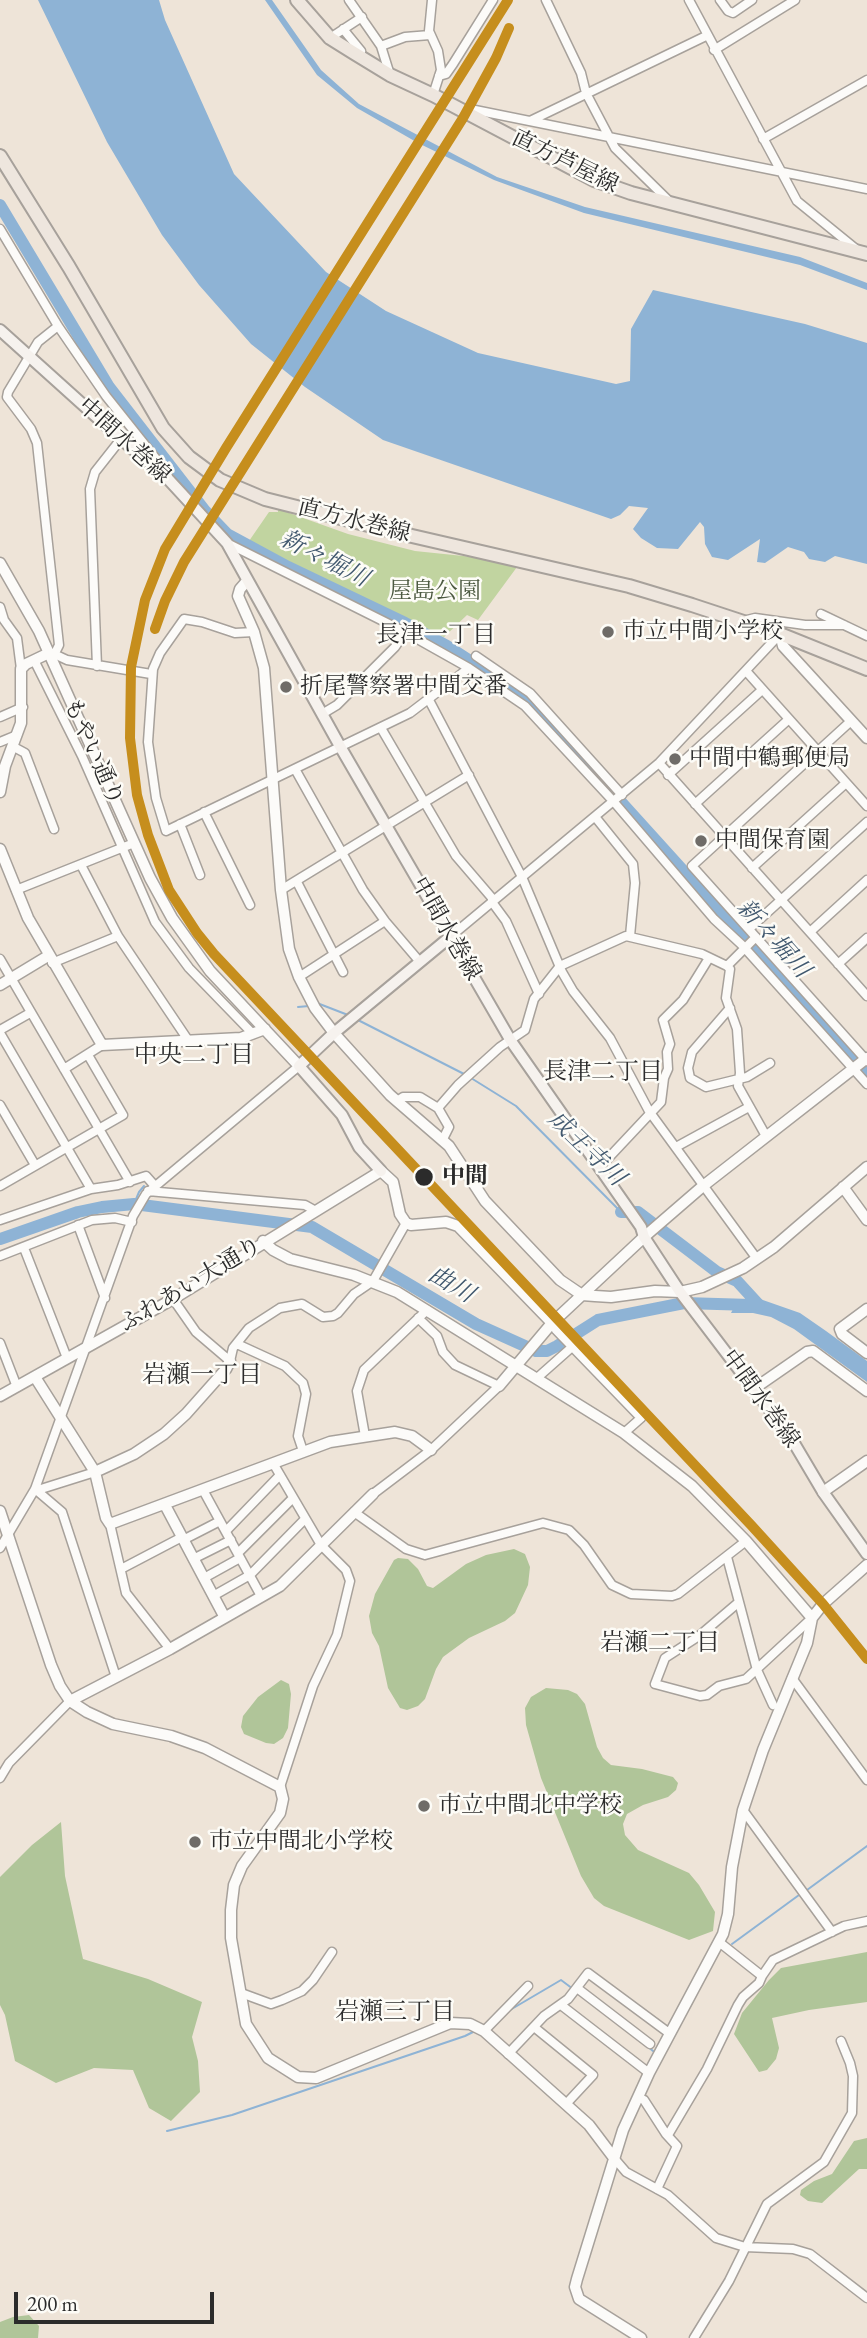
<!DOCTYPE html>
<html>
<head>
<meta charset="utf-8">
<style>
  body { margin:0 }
  #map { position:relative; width:867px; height:2338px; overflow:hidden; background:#eee4d8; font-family:"EB Garamond",serif }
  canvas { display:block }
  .scale { position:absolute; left:14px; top:2292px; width:200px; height:32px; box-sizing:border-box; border:4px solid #2b2b2b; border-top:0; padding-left:9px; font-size:21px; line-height:24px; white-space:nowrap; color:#2b2b2b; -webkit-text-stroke:5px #fdfcf7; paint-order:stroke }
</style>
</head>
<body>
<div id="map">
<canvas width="867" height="2338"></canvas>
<div class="scale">200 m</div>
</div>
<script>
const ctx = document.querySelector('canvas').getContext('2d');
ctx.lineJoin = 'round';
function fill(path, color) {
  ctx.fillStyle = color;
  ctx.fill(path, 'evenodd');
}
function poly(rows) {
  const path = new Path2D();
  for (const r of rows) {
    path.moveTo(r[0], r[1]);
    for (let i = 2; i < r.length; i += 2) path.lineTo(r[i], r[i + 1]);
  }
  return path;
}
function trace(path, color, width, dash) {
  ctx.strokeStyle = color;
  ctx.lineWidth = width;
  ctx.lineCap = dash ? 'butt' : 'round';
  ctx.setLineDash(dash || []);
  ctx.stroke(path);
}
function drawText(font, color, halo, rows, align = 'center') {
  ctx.font = font + ' "EB Garamond","Noto Serif JP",serif';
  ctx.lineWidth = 5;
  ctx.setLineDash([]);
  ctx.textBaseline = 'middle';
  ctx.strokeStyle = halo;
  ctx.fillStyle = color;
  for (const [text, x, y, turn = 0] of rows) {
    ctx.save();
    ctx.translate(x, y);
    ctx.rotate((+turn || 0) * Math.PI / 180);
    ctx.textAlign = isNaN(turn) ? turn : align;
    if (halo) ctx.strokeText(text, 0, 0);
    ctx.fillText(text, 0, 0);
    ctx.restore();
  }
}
fill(poly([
  [278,509,348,534,415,551,473,557,517,567,478,620,467,615,444,637,349,595,249,541,269,512,278,512]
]), '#c1d4a0');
fill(poly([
  [514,1549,525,1554,530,1567,528,1585,515,1613,505,1621,469,1638,443,1657,436,1669,425,1699,418,1706,407,1710,400,1708,388,1688,379,1646,372,1633,369,1616,375,1594,394,1560,398,1558,408,1559,418,1569,427,1586,433,1588,466,1564,486,1555],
  [281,1680,289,1684,291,1694,288,1728,283,1738,274,1744,266,1743,244,1734,241,1727,243,1716,258,1697],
  [546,1688,568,1690,577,1694,585,1704,597,1747,603,1758,611,1765,642,1769,673,1777,678,1783,676,1790,668,1797,643,1805,627,1814,623,1824,625,1835,638,1850,689,1873,699,1885,715,1912,713,1931,689,1940,604,1906,594,1898,581,1876,541,1778,526,1725,525,1708,531,1697],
  [61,1822,65,1876,83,1959,148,1979,202,2002,192,2037,198,2061,200,2092,171,2121,149,2108,133,2070,94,2068,56,2083,15,2061,5,2015,0,2005,0,1877,32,1845],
  [867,1952,867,2002,809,2010,772,2018,779,2048,776,2059,767,2070,759,2072,734,2034,742,2013,769,1980,781,1968],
  [867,2138,867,2169,859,2169,822,2203,808,2201,800,2195,801,2190,814,2181,832,2174,854,2141],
  [29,2315,39,2326,38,2338,0,2338,0,2322,13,2317]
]), '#b0c599');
fill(poly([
  [38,0,159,0,165,20,234,174,326,272,386,311,478,353,616,384,630,381,631,329,653,290,805,324,867,343,867,564,835,556,825,562,809,559,804,552,788,547,765,563,757,562,760,539,728,560,712,557,705,544,704,527,700,522,678,549,657,548,641,538,633,529,648,508,629,506,620,515,611,519,383,440,305,387,251,344,199,285,162,235,107,142],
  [265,0,272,0,321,70,359,104,497,177,585,207,800,257,867,283,867,290,800,265,584,213,494,180,418,143,357,108,317,75],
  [746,1296,760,1299,800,1313,826,1331,867,1361,867,1382,794,1329,771,1317,753,1313,731,1313,737,1301,745,1302]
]), '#8eb3d5');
trace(poly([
  [735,166,778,175],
  [317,1003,348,1015],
  [298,1007,309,1006],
  [356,1019,466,1075],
  [471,1078,516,1106,621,1212],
  [134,1204,139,1192,144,1186],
  [807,1890,867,1846],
  [732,1944,799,1895],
  [510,2010,561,1980,573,1989],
  [647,2046,653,2051],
  [167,2131,232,2115,465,2036,475,2031]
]), '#8eb3d5', 2);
trace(poly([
  [0,205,109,387,205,511,227,534,288,567,405,623,447,646,526,697,867,1074],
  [621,1212,638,1212,717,1272,737,1281,759,1305],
  [0,1239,78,1212,102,1207,134,1204,312,1227,476,1324,536,1351,547,1351,557,1346,598,1320,684,1303,751,1305]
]), '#8eb3d5', 12);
const minor = poly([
  [349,0,381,46,390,75],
  [432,0,429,31,438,51,441,70,433,95],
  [546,0,581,73,586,93,615,148,670,202],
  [689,0,797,201,856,249],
  [720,0,728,11,733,13,752,0],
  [343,29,361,51],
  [330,38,362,17],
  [381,46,405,37,430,35],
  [714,50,795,0],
  [439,76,446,74,453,64,493,0],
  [468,114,475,110,867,189],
  [530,121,706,36],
  [763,139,867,80],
  [0,229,58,326,106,396,165,470,169,479],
  [227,543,405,632,469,668,525,706,614,802,714,919,742,945,867,1084],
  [0,607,4,620,17,638,21,669],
  [821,614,867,636],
  [743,621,755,618,805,625,844,625],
  [254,632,235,633,202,622,184,619,160,653,153,669,148,742,156,798,166,831,410,713,469,668],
  [52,653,67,660,151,674],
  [55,653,59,645,37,443,31,429,7,397,8,392,38,342,58,326],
  [476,656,530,693,622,795],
  [34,660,82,756,155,922,189,968,253,1034],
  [97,666,90,489,95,472,121,439],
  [746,671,867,806],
  [429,700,522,877,562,972,573,991,610,1038,649,1111,757,1259],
  [322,714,337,705,395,647,405,632],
  [0,717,23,707],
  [851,721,692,866,867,1061],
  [381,728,456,856,492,898,492,902,506,921,539,994],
  [0,742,17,735],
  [12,746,25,753,54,829],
  [659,763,867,996],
  [295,769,363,890,385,921,420,962],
  [668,775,762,690],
  [695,804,789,719],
  [204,812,250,905],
  [596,818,633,864,635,883,630,936],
  [180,824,200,875],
  [81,865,118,936,188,1040],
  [752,868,846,783],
  [297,882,343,972],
  [16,890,134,843],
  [281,890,469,775],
  [749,929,867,822],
  [810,932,867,880],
  [450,937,659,763,780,634],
  [0,959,130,1182],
  [52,963,118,936],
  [838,964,867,938],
  [727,966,730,969,726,998,737,1029,740,1073,738,1086,766,1136],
  [727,966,756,937],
  [299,977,385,921],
  [730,1008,692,1052,688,1068,690,1078,706,1087,747,1077,770,1063],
  [0,1030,30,1013],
  [0,1033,91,1189],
  [64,1069,102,1045],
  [397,1101,403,1097,420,1097,438,1108],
  [0,1105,35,1165],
  [443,1139,449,1127,438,1108,458,1085,500,1047,525,1030,534,999,560,966,626,936,702,954,727,966],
  [676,1147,749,1107],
  [599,1168,661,1102,664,1078,668,1069,667,1052,670,1044,663,1020,683,1000,709,958],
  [0,1186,123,1115,88,1055],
  [148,1191,305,1205,314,1210],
  [0,1220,91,1189,118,1185,146,1176,154,1185],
  [78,1225,105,1298],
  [24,1248,67,1358],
  [0,1256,92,1220,115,1218,132,1222],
  [173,1299,196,1332,230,1361,233,1348,249,1328,280,1308,302,1304,323,1317,333,1316,338,1313,354,1294,373,1281,406,1223],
  [552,1323,556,1330,641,1418,624,1433],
  [0,1343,17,1387],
  [237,1344,285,1366,303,1383,306,1394,298,1436,303,1451],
  [537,1378,572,1347],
  [365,1436,357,1391,364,1370,427,1310],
  [273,1463,321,1545,346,1570,350,1581,337,1635,313,1686,280,1787],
  [35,1489,62,1512,116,1677],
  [35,1489,41,1489,95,1472],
  [203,1490,261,1596],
  [373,1494,431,1450,499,1386,455,1365,443,1352,437,1336,418,1318],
  [354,1512,406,1549,425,1555,543,1523,569,1530,584,1545,612,1585,631,1594,672,1596,678,1594,746,1541],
  [110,1524,126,1593,170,1649],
  [226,1531,280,1475],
  [183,1540,220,1521],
  [0,1548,35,1489,133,1216,146,1194,299,1066],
  [238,1553,293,1498],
  [727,1557,739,1602,699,1636,665,1658,655,1684,700,1696,707,1695,719,1686,746,1679,812,1618],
  [193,1559,231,1540],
  [121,1569,182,1537],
  [204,1578,240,1558],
  [213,1596,250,1575,305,1519],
  [739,1602,757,1670,773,1705],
  [792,1678,867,1780],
  [0,1778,9,1763,70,1701],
  [743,1810,832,1932],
  [719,1942,762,1976],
  [577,1988,650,2044],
  [241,1993,271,2004,282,2000,302,1991,313,1980,332,1952],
  [561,2005,649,2073],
  [534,2027,593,2075,566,2104],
  [484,2031,528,1986],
  [508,2054,544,2016,568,1999,588,1973,669,2033],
  [638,2097,644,2100,666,2134,677,2146,657,2189],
  [668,2135,707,2069,738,2005,743,1997,759,1983,762,1976,773,1960,844,1926,867,1921],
  [614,2158,626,2172,668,2195,716,2238,745,2247,793,2249,810,2254,867,2298],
  [694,2338,729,2281,767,2204,824,2162,852,2113,853,2076,850,2063,841,2041]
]);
const tertiary = poly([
  [0,563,39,631,150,878,172,918,210,971,299,1066],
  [247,581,240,589,238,596,254,632,264,668,281,890,289,949,299,977,315,1008,334,1033,390,1095,449,1146,485,1201,560,1280,582,1295,595,1296,611,1297,655,1291,680,1292,702,1287,743,1268,774,1247,867,1167],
  [780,634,783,646,867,738],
  [0,792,5,766,21,723,21,669,26,664,49,653],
  [0,849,28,918,102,1045,241,1038,265,1029],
  [0,985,48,956],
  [843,1187,867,1220],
  [263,1241,273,1250,290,1259,354,1275,397,1292,624,1433,692,1486,746,1541,812,1618],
  [867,1309,840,1329,842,1334,867,1353],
  [35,1377,95,1472,106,1518,110,1524,330,1442,395,1432,412,1436,431,1450],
  [499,1386,552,1323,644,1237,703,1186,867,1058],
  [755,1388,807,1352,813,1351,867,1391],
  [0,1396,173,1299,381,1171,393,1182,400,1214,406,1223,411,1225,446,1222,458,1226,552,1323],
  [95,1472,134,1454,164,1434,186,1414,226,1369,230,1361],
  [823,1492,867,1461],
  [165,1505,224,1616],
  [0,1511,51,1665,60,1686,70,1701,87,1712,113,1724,171,1736,205,1748,280,1787,283,1799,280,1813,242,1866,234,1885,231,1910,231,1938,246,2024,268,2058,298,2077,316,2078,450,2023,470,2024,484,2031,589,2125,614,2158],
  [70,1701,170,1649,280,1586,373,1494],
  [641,2338,579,2299,575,2287,577,2279,623,2130,649,2073,723,1934,728,1914,732,1867,743,1810,763,1750,807,1643,812,1618,823,1604,867,1565]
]);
const secondary = poly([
  [0,330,121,439,169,480,227,543,341,748,511,1041,641,1227,644,1237,680,1292,791,1438,823,1492,867,1554],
  [381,1171,359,1147,342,1115,299,1066,334,1033,450,937]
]);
const primary = poly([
  [297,0,330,38,354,53,390,75,433,95,594,180,631,193,867,254],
  [0,156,69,267,163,428,189,457,220,480,265,499,412,536,629,586,692,605,780,634,867,669]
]);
trace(minor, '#a7a19b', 11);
trace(tertiary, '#a7a19b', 13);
trace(secondary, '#a7a19b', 14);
trace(primary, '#a7a19b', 16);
trace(minor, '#fcfbf9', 8);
trace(tertiary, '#fcfbf9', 10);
trace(secondary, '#f6f2ee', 10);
trace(primary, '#eee6de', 12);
trace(poly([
  [508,0,226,448,165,549,145,600,131,667,130,738,137,795,148,835,169,890,197,933,214,954,751,1525,823,1604,867,1659],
  [155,629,165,601,184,562,463,118,496,58,509,28]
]), '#c68e1d', 10);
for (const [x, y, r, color] of [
  [608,632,7,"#6f6c68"],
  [286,687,7,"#6f6c68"],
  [675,759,7,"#6f6c68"],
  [701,841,7,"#6f6c68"],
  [424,1177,10,"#2b2b2b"],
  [424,1806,7,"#6f6c68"],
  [195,1842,7,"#6f6c68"]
]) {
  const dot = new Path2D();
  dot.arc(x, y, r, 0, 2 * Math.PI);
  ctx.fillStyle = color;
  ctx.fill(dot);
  trace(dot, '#fdfcf7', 2.5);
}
drawText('23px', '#2b2b2b', '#fdfcf7', [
  ["直方芦屋線",565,162,26],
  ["中間水巻線",124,441,42],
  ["直方水巻線",354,521,14],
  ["もやい通り",93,752,66],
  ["中間水巻線",446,929,60],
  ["ふれあい大通り",191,1285,-31],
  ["中間水巻線",760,1399,54]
]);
drawText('23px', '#4d5a41', '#fdfcf7', [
  ["屋島公園",435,592]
]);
drawText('23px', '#2b2b2b', '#fdfcf7', [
  ["市立中間小学校",622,632],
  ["折尾警察署中間交番",300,687],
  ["中間中鶴郵便局",689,759],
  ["中間保育園",715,841],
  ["市立中間北中学校",438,1806],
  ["市立中間北小学校",209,1842]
], 'left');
drawText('bold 23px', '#2b2b2b', '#fdfcf7', [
  ["中間",442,1177]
], 'left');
drawText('italic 24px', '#42596f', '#fdfcf7', [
  ["新々堀川",324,559,27],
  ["新々堀川",773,939,48],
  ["成王寺川",586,1149,44],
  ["曲川",451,1285,31]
]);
drawText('24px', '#2b2b2b', '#fdfcf7', [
  ["長津一丁目",436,635],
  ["中央二丁目",194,1055],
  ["長津二丁目",603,1072],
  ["岩瀬一丁目",202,1375],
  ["岩瀬二丁目",660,1643],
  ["岩瀬三丁目",395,2012]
]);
</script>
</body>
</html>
